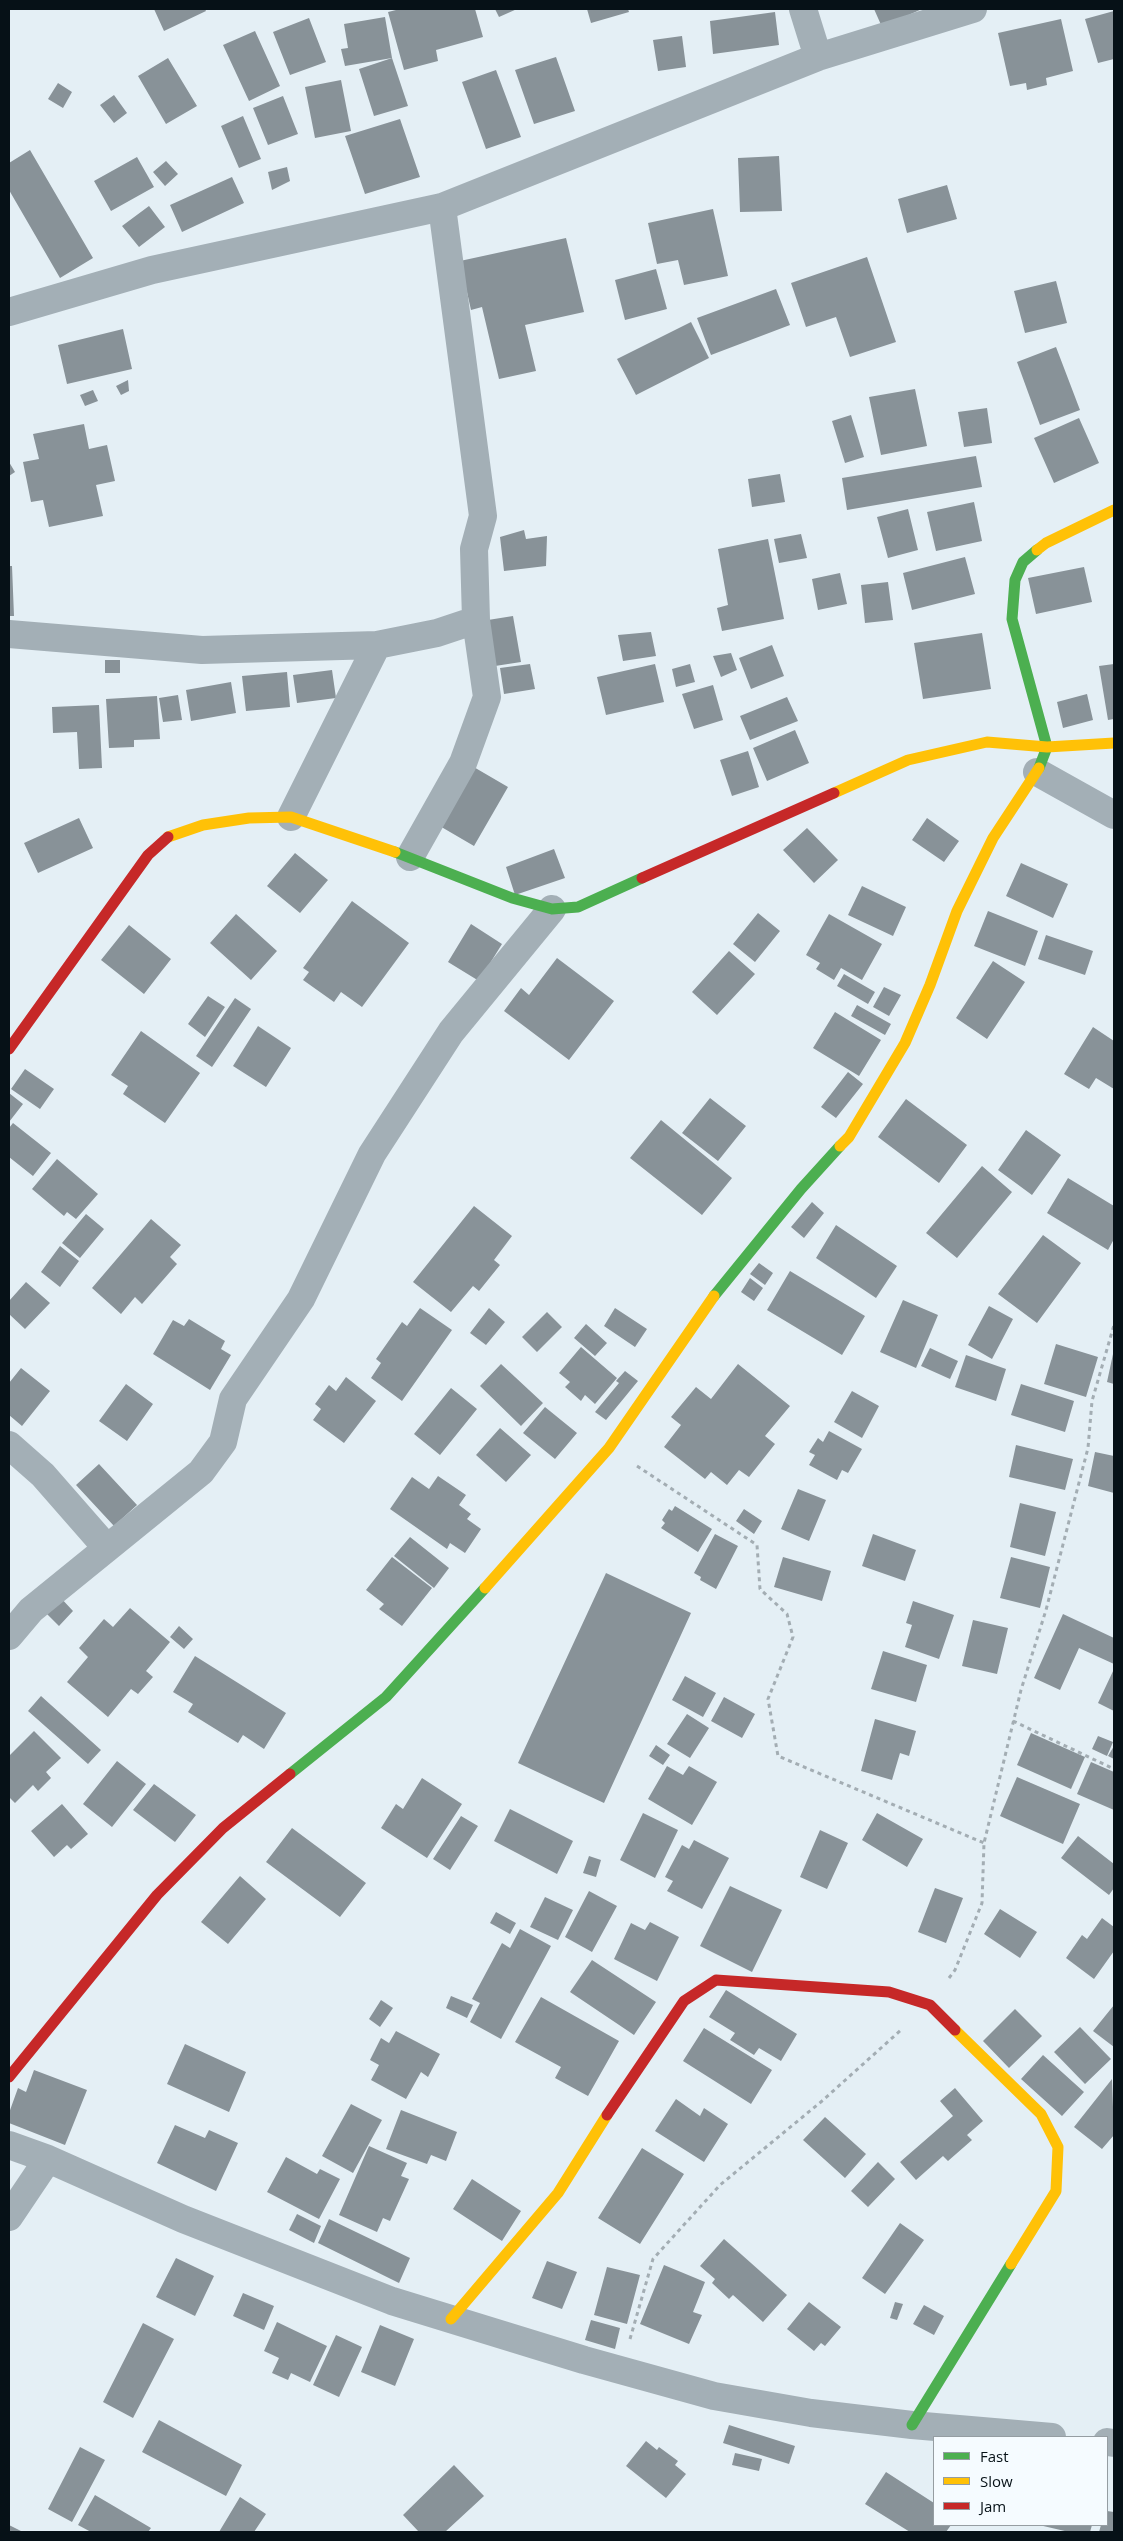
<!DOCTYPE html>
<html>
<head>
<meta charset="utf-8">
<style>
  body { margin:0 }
  #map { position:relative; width:1123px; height:2541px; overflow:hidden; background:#e4eff5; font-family:"Open Sans",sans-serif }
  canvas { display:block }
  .frame { position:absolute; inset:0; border:10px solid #061117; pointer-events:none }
  .legend { position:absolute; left:933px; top:2436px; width:175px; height:90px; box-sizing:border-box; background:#f5fbff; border:1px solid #959da2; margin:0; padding:6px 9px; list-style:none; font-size:15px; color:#061117 }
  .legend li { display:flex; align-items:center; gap:10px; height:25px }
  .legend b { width:25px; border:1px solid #959da2 }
</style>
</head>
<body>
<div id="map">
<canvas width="1123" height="2541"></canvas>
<div class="frame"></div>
<ul class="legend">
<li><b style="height:6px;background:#4caf50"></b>Fast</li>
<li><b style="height:6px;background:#ffc107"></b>Slow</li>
<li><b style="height:6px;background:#c62828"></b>Jam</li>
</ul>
</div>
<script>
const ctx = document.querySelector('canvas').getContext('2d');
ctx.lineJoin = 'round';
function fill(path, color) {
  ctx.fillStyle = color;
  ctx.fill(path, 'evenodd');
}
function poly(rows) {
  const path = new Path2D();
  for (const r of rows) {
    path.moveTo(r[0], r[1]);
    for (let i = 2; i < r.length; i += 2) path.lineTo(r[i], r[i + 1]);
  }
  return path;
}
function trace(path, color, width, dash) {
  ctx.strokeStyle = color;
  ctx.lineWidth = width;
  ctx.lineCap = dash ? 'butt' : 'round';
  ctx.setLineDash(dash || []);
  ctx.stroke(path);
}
fill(poly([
  [154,9,205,9,206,11,164,31],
  [400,9,475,9,483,37,436,50,438,61,404,70,388,12],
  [495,9,517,9,499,17],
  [587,9,628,9,629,12,591,23],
  [874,9,922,9,882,27],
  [1114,11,1114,59,1098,63,1085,19],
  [775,12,779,45,713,54,710,21],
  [385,17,392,58,345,66,341,49,348,48,344,24],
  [309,18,326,62,290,75,273,32],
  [1061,19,1073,71,1046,78,1047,85,1027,90,1026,83,1010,86,998,33],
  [255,31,280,86,249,101,223,45],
  [682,36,686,67,658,71,653,40],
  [556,57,575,111,534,124,515,70],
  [168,58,197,106,166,124,138,76],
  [392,58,408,106,374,116,359,69],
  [496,70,521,137,486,149,462,82],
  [341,80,351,131,315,138,305,87],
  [58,83,72,92,63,108,48,99],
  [114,95,127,113,114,123,100,105],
  [283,96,298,134,268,145,253,108],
  [243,116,261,159,239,168,221,126],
  [400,119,420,177,365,194,345,136],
  [30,150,93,258,60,278,9,190,9,163],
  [779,156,782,211,740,212,738,158],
  [137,157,154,187,111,211,94,181],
  [166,161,178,174,165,186,153,172],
  [287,167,290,181,272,190,268,172],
  [232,177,244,203,182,232,170,205],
  [947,185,957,219,907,233,898,199],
  [149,206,165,227,139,247,122,226],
  [713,209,728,276,684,285,678,260,657,264,648,223],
  [566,238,584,312,525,325,536,371,499,379,482,307,471,310,460,261],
  [867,257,896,342,850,357,836,317,806,327,791,283],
  [656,269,667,309,625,320,615,280],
  [1056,281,1067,323,1025,333,1014,291],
  [776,289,790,325,711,355,697,318],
  [691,322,709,358,636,395,617,359],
  [123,329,132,369,67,384,58,345],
  [1056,347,1080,410,1040,425,1017,362],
  [128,380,129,391,121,395,116,386],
  [915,389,927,446,881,455,869,397],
  [93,390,98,401,85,406,80,395],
  [987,408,992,443,964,447,958,412],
  [851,415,864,457,845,463,832,421],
  [1079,418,1099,463,1054,483,1034,438],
  [84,424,89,449,107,445,115,481,96,485,103,516,49,527,43,500,31,502,23,462,39,459,33,434],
  [976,456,982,487,847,510,842,478],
  [9,462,15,472,9,476],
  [780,474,785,502,752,507,748,479],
  [974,502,982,541,936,551,927,512],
  [908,509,918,550,888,558,877,517],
  [524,530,526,539,547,536,546,566,504,571,500,537],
  [801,534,807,558,779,563,774,539],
  [768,539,784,619,722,631,717,608,728,605,718,549],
  [965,557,975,594,912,610,903,573],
  [9,566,12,566,14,616,9,616],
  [1084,567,1092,602,1036,614,1028,578],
  [840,573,847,604,818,610,812,579],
  [888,582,893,620,865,623,861,585],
  [513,616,521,662,495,666,488,620],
  [651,632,656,656,623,661,618,635],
  [982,633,991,689,923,699,914,643],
  [772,645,784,676,751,689,739,658],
  [731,653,737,670,721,677,713,656],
  [105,660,120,660,120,673,105,673],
  [530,664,535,689,504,694,500,668],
  [655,664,664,702,606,715,597,677],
  [690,664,695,682,676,687,672,669],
  [1114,664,1114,719,1108,720,1099,666],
  [332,670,336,698,297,703,293,675],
  [287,672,290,707,246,711,242,676],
  [231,682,236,713,191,721,186,690],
  [713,685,723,720,694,729,682,694],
  [1087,694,1093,720,1063,728,1057,702],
  [178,695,182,720,163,722,159,698],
  [157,696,160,739,134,740,134,747,109,748,106,699],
  [787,697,798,721,750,740,740,716],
  [99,705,102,768,79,769,77,732,53,733,52,707],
  [795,730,809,763,767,781,753,748],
  [748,751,759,787,732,796,720,760],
  [472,766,508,787,474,846,438,825],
  [79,818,93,848,38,873,24,843],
  [927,818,959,841,944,862,912,840],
  [807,828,838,860,814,883,783,850],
  [554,849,565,878,515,895,506,867],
  [295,853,328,880,300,913,267,886],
  [1021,863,1068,884,1053,918,1006,896],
  [862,886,906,907,893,936,848,915],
  [352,901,409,943,362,1007,341,992,334,1002,303,980,309,972,303,968],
  [988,911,1038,931,1025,966,974,946],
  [758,913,780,931,755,962,733,944],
  [236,914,277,951,251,980,210,943],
  [829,914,882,944,862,980,841,968,834,980,816,969,820,963,806,955],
  [471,924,502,944,479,981,448,962],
  [129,925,171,959,144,994,101,960],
  [1046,935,1093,951,1085,975,1038,959],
  [729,951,755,974,717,1015,692,992],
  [557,958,614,1001,569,1060,504,1011,521,988,529,995],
  [993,961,1025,982,987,1039,956,1018],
  [844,974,875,992,868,1004,837,986],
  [884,987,901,995,889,1016,873,1007],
  [208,996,225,1007,205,1037,188,1024],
  [235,998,251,1009,212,1067,196,1056],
  [857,1005,891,1024,885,1035,851,1016],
  [835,1012,881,1040,859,1076,813,1048],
  [258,1026,291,1048,266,1087,233,1066],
  [1093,1027,1114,1041,1114,1089,1096,1078,1089,1089,1064,1074],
  [141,1031,200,1073,165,1123,123,1094,128,1086,111,1075],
  [25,1069,54,1089,40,1109,11,1089],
  [848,1072,863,1084,836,1118,821,1107],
  [9,1093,23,1104,9,1122],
  [710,1098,746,1126,718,1161,682,1133],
  [906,1099,967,1145,939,1183,878,1137],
  [661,1120,732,1178,702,1215,630,1158],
  [13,1123,51,1153,33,1176,9,1157,9,1128],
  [1026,1130,1061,1155,1032,1195,998,1170],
  [57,1159,98,1194,76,1219,67,1212,64,1216,32,1189],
  [982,1166,1012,1192,957,1258,926,1233],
  [1068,1178,1114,1206,1114,1239,1108,1250,1047,1213],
  [812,1202,824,1213,804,1238,791,1227],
  [474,1206,512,1236,494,1260,500,1265,479,1291,473,1286,451,1312,413,1282],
  [86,1214,104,1229,80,1258,62,1243],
  [151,1219,181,1245,170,1257,177,1264,142,1304,135,1297,121,1314,92,1288],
  [836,1225,897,1266,876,1298,816,1258],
  [1043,1235,1081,1263,1037,1323,998,1294],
  [60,1246,79,1261,60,1287,41,1272],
  [759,1263,773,1273,765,1285,750,1274],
  [790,1271,865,1316,842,1355,767,1310],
  [750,1278,763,1288,754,1301,741,1292],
  [26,1282,50,1303,25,1329,9,1314,9,1301],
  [903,1300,938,1315,916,1368,880,1352],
  [989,1306,1013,1319,992,1359,968,1345],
  [420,1308,452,1330,402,1401,371,1378,381,1363,376,1359,402,1322,407,1326],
  [489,1308,505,1322,486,1345,470,1333],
  [615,1308,647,1329,635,1347,604,1326],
  [547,1312,562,1327,537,1352,522,1337],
  [189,1319,225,1341,221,1349,231,1355,210,1390,153,1354,173,1320,184,1326],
  [586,1324,607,1343,595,1356,574,1338],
  [1056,1344,1098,1357,1086,1397,1044,1384],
  [581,1347,617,1378,595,1404,585,1395,581,1401,565,1387,570,1382,559,1373],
  [930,1348,958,1361,950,1379,921,1366],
  [1113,1354,1114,1354,1114,1384,1107,1382],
  [966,1355,1006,1369,996,1401,955,1387],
  [501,1364,543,1403,521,1426,480,1386],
  [738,1364,790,1406,765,1436,775,1444,749,1477,739,1470,727,1485,711,1472,705,1479,664,1447,681,1425,671,1417,696,1387,711,1399],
  [21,1368,50,1391,22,1426,9,1415,9,1383],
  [625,1371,638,1381,606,1420,595,1412,619,1383,616,1381],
  [346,1377,376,1401,344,1443,313,1420,321,1409,315,1404,329,1385,336,1391],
  [126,1384,153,1404,127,1441,99,1421],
  [1021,1384,1074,1401,1065,1432,1011,1415],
  [451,1388,477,1409,440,1455,414,1434],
  [852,1391,879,1406,862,1438,834,1422],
  [545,1407,577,1433,555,1459,523,1433],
  [500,1428,531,1455,506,1482,476,1455],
  [829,1431,862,1449,848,1473,842,1470,837,1480,809,1465,815,1455,809,1452,818,1438,823,1442],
  [1016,1445,1073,1459,1065,1490,1009,1477],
  [1095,1452,1114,1456,1114,1493,1088,1486],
  [99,1464,137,1505,114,1526,76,1485],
  [438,1476,466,1495,459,1505,471,1514,467,1519,481,1529,465,1553,450,1543,447,1549,390,1509,412,1477,429,1489],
  [798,1489,826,1500,809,1541,781,1529],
  [1020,1503,1056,1512,1045,1556,1010,1547],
  [675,1506,712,1529,698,1552,661,1528,665,1523,662,1520,669,1509,672,1511],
  [744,1509,762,1521,754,1534,736,1521],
  [715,1534,738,1546,716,1589,700,1580,701,1577,694,1573],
  [873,1534,916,1550,905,1581,862,1566],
  [410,1537,449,1568,434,1588,394,1556],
  [392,1557,432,1588,402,1626,379,1609,384,1604,366,1590],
  [783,1557,831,1571,822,1601,774,1587],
  [1011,1557,1050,1567,1040,1608,1000,1598],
  [606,1573,691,1613,604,1803,518,1763],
  [59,1596,73,1611,59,1626,44,1611],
  [913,1601,954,1615,939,1659,905,1647,912,1625,906,1623],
  [130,1608,170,1642,146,1671,153,1677,138,1694,131,1689,108,1717,67,1682,88,1657,79,1648,104,1619,113,1627],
  [1063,1614,1114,1638,1114,1664,1079,1648,1060,1690,1034,1678],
  [973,1620,1008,1628,997,1674,962,1666],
  [179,1626,193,1639,184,1649,170,1637],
  [883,1651,927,1665,916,1702,871,1689],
  [195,1656,286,1713,264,1749,243,1735,238,1743,188,1712,193,1704,173,1692],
  [1114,1669,1114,1711,1098,1703],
  [685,1676,716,1693,703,1717,672,1700],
  [41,1696,101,1750,88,1764,28,1711],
  [724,1697,755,1714,742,1738,711,1721],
  [687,1714,709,1728,690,1758,667,1744],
  [875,1719,916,1731,909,1756,900,1753,892,1780,861,1771],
  [34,1731,61,1758,46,1772,51,1778,38,1791,33,1785,15,1803,9,1797,9,1756],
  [1031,1733,1085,1757,1071,1789,1017,1765],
  [1098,1736,1113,1742,1107,1756,1092,1749],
  [656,1745,670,1755,663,1765,649,1756],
  [1114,1746,1114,1759,1108,1756],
  [117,1761,146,1784,112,1827,83,1804],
  [1091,1762,1114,1772,1114,1810,1077,1794],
  [667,1766,683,1775,689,1766,717,1782,692,1825,648,1799],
  [1017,1777,1080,1804,1063,1844,1000,1816],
  [422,1778,462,1804,427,1858,381,1828,396,1804,403,1809],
  [154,1784,196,1815,175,1842,133,1810],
  [62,1804,88,1834,71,1849,67,1845,54,1857,31,1831],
  [510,1809,573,1841,557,1874,494,1841],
  [643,1813,678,1830,655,1878,620,1860],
  [877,1813,923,1839,907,1867,862,1840],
  [461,1816,478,1826,450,1870,433,1859],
  [292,1828,366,1883,340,1917,266,1862],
  [820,1830,848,1843,827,1889,800,1877],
  [1078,1836,1114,1864,1114,1888,1109,1895,1061,1858],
  [694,1840,729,1858,702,1909,667,1891,673,1881,665,1877,682,1845,689,1849],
  [589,1856,601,1860,596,1877,583,1873],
  [240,1876,266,1899,228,1944,201,1922],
  [730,1886,782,1910,752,1972,700,1946],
  [935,1888,963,1898,946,1943,918,1932],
  [589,1891,617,1906,592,1952,565,1937],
  [545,1897,573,1910,558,1940,530,1927],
  [1000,1909,1037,1932,1020,1958,984,1934],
  [496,1912,516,1923,510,1934,490,1923],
  [1102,1918,1114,1927,1114,1951,1094,1979,1066,1958,1082,1935,1087,1939],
  [650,1922,679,1937,657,1981,614,1959,631,1923,645,1930],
  [520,1929,551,1946,501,2039,470,2022,480,2003,472,1999,502,1943,510,1948],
  [592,1960,656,2002,634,2035,570,1992],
  [726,1990,797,2034,781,2061,759,2048,754,2055,730,2040,735,2033,709,2017],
  [451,1996,473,2005,467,2018,446,2008],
  [541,1997,619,2041,588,2096,555,2078,561,2067,515,2042],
  [381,2000,393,2008,380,2027,369,2019],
  [1114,2005,1114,2047,1093,2031],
  [1015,2009,1042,2036,1009,2068,983,2041],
  [1080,2027,1111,2059,1085,2084,1054,2052],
  [704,2028,772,2070,751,2104,683,2061],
  [396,2031,440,2054,428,2077,421,2072,406,2099,371,2080,379,2065,370,2060,381,2038,389,2043],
  [185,2044,246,2072,229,2112,167,2084],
  [1043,2055,1084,2092,1062,2116,1021,2079],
  [34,2070,87,2090,65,2145,9,2123,9,2113,18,2088,26,2092],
  [1112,2079,1114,2135,1102,2149,1074,2127],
  [955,2088,983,2121,967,2135,972,2140,948,2161,943,2156,916,2180,900,2162,953,2116,940,2101],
  [676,2099,700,2116,704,2108,728,2124,704,2162,655,2131],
  [351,2104,382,2120,353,2173,322,2156],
  [401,2110,457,2132,446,2161,431,2155,427,2164,386,2149],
  [825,2117,866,2154,845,2178,803,2140],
  [175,2125,205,2138,209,2130,238,2143,216,2191,157,2163],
  [369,2146,407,2163,401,2176,409,2179,390,2221,383,2218,377,2232,339,2215],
  [642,2148,684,2174,640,2244,598,2218],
  [286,2157,317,2174,320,2169,340,2179,319,2219,267,2192],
  [878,2162,895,2179,868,2207,851,2191],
  [472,2179,521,2211,502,2241,453,2209],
  [297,2214,321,2226,314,2243,289,2230],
  [329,2219,410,2258,399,2283,318,2243],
  [900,2223,924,2240,885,2294,862,2278],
  [724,2239,787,2295,763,2322,733,2295,729,2299,712,2283,715,2279,700,2266],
  [176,2258,214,2276,195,2316,156,2297],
  [547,2261,577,2272,562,2309,532,2298],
  [664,2265,705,2282,693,2312,702,2315,689,2344,640,2324],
  [607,2267,640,2275,627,2324,594,2315],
  [243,2293,274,2306,264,2330,233,2316],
  [809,2302,841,2327,825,2346,821,2343,814,2351,787,2329],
  [895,2302,903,2304,897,2320,890,2318],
  [924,2305,944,2316,934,2335,913,2324],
  [591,2320,620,2328,615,2349,585,2340],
  [277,2322,327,2346,310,2382,291,2373,288,2380,272,2373,279,2358,264,2351],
  [143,2323,174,2339,133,2418,103,2402],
  [380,2325,414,2339,395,2386,361,2372],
  [336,2335,362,2347,339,2397,313,2385],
  [159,2420,242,2465,226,2496,142,2452],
  [729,2425,795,2446,789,2464,723,2443],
  [646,2441,657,2450,659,2447,678,2461,675,2465,686,2474,666,2498,626,2466],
  [80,2447,105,2460,72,2522,48,2509],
  [735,2453,762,2459,759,2471,732,2465],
  [454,2465,484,2496,445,2532,419,2532,403,2515],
  [886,2472,934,2503,934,2525,951,2525,946,2532,910,2532,865,2504],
  [95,2495,151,2528,148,2532,91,2532,78,2525],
  [240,2497,266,2514,254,2532,219,2532],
  [1107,2511,1114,2512,1114,2532,1099,2532,1101,2525,1107,2525],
  [9,2525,23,2532,9,2532],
  [1039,2525,1092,2525,1090,2532,1069,2532]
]), '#889298');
trace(poly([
  [637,1466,757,1545,760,1589,787,1614,793,1637,768,1699,778,1756,984,1843],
  [1013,1721,1114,1769],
  [949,1978,955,1970,982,1903,984,1843,1021,1690,1046,1610,1088,1448,1092,1401,1114,1325],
  [630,2339,653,2259,720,2185,822,2101,901,2030]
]), '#a3adb3', 3, [4, 4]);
trace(poly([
  [818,57,973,9],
  [9,312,152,270,442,207,818,57,803,9],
  [9,634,202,650,377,645,437,633,476,620],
  [1037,772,1114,815],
  [291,817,377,645],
  [410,857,463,763,487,697,476,620,474,549,483,516,442,207],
  [9,1445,43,1475,106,1547],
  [9,1636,31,1610,201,1472,223,1442,233,1399,301,1299,372,1154,451,1032,552,909],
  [9,2145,48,2159,183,2219,392,2301,584,2360,714,2396,811,2413,912,2425,1052,2437],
  [9,2217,48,2159],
  [1107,2442,1114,2443]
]), '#a3afb6', 28);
trace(poly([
  [1037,550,1023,562,1015,580,1012,619,1047,747,1039,768],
  [395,852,512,898,552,909,578,907,642,878],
  [714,1296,801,1189,840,1146],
  [290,1774,386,1697,485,1588],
  [912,2425,1011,2264]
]), '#4caf50', 11);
trace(poly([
  [1037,550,1046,543,1114,510],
  [834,793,908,760,987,742,1047,747,1114,743],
  [168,837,203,825,249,818,291,817,395,852],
  [840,1146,849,1137,905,1043,930,985,957,911,993,838,1039,768],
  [485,1588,609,1448,714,1296],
  [955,2030,1041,2114,1058,2147,1056,2191,1011,2264],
  [451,2319,558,2193,607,2115]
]), '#ffc107', 11);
trace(poly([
  [642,878,834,793],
  [9,1049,148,855,168,837],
  [9,2077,157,1895,223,1828,290,1774],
  [607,2115,684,2001,716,1980,889,1992,930,2005,955,2030]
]), '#c62828', 11);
</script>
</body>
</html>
